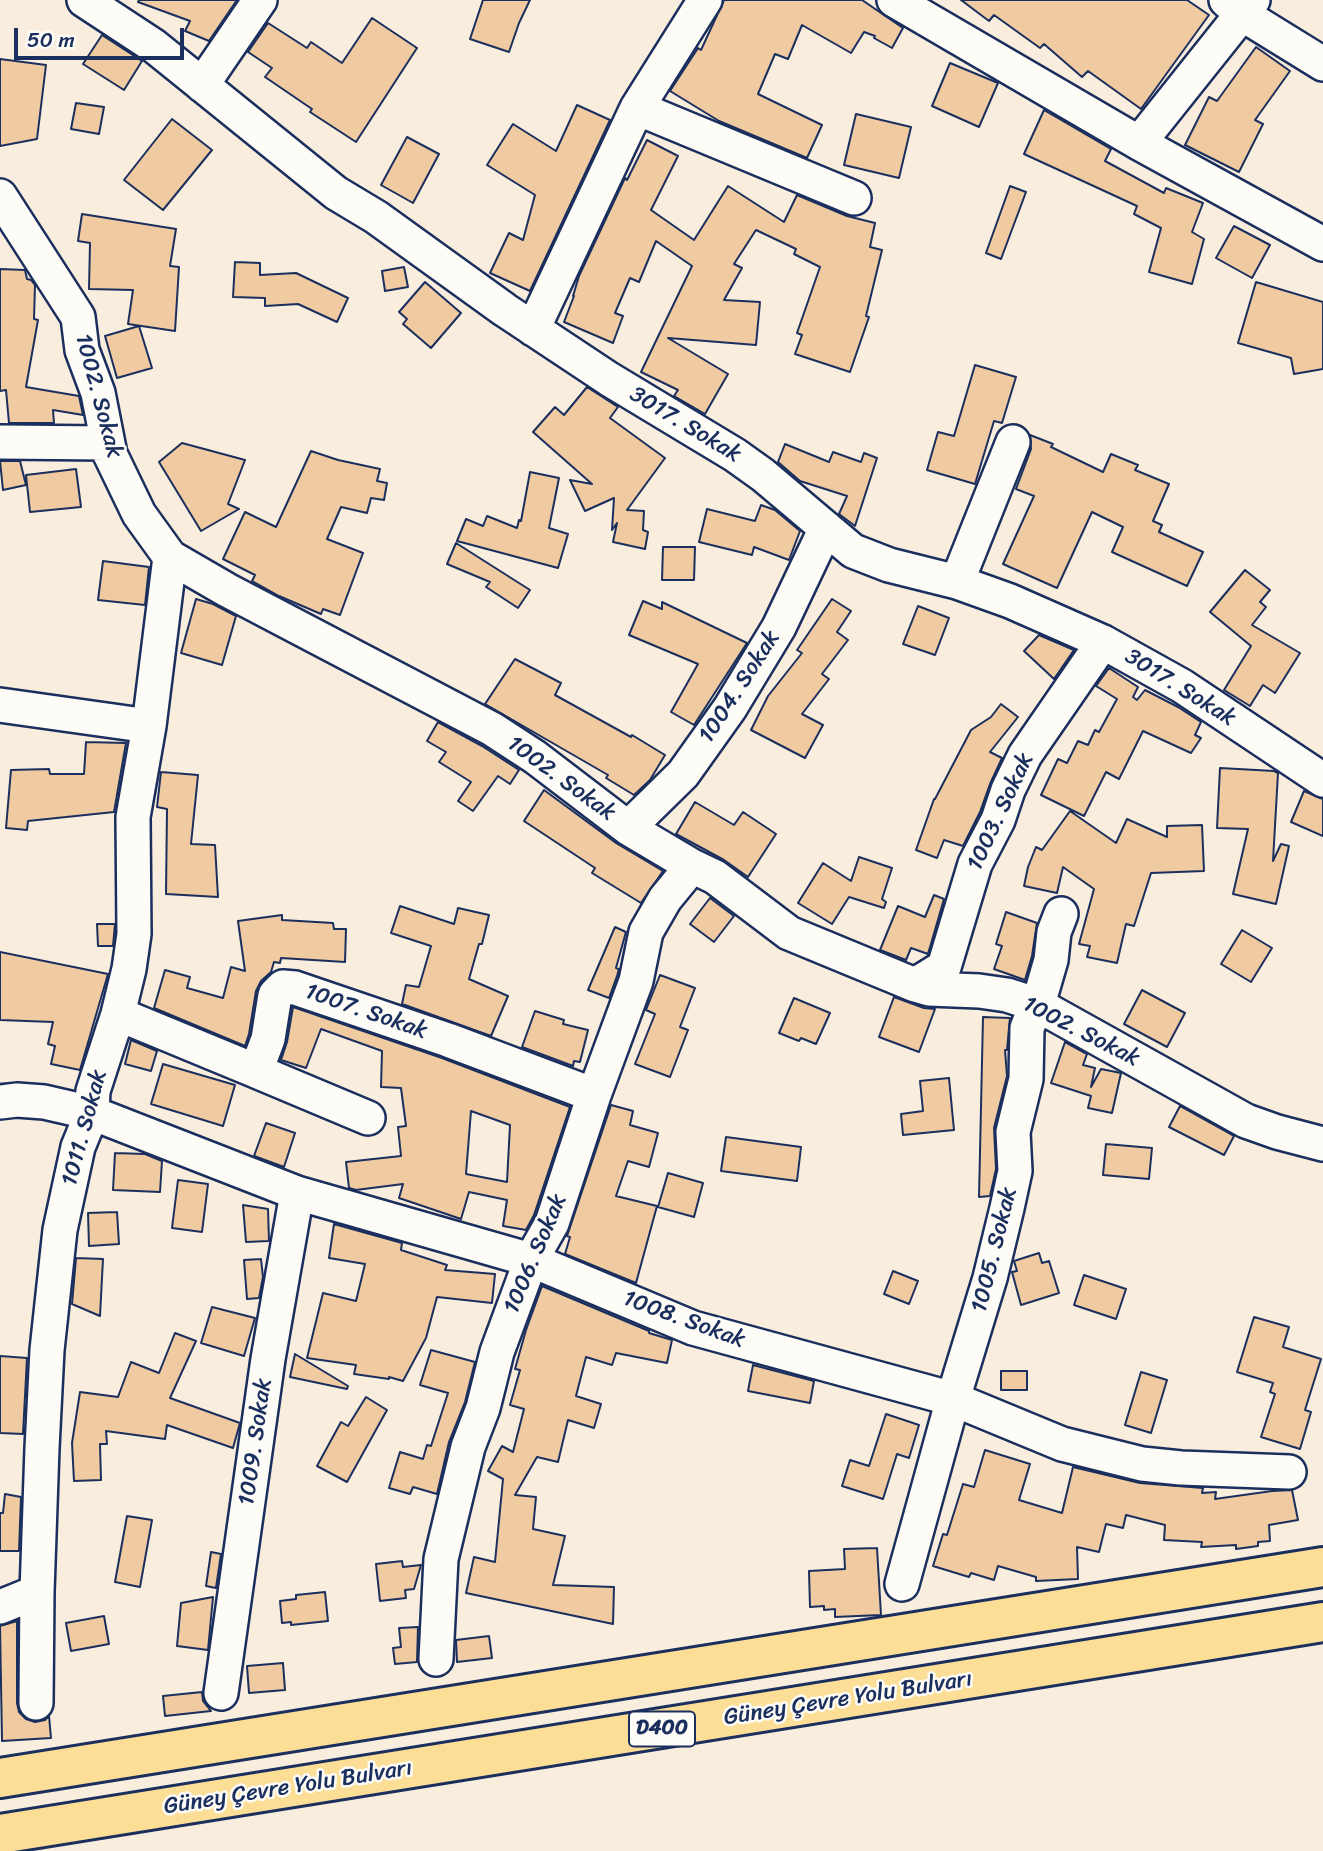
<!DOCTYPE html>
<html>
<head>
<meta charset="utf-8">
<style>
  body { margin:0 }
  #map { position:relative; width:1323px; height:1851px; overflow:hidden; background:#f9eddd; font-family:Sriracha,sans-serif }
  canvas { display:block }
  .scale { position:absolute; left:14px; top:28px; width:170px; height:32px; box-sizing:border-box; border:4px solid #1b2f5e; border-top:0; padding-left:9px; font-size:21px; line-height:24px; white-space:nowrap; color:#1b2f5e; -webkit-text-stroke:5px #fdfcf7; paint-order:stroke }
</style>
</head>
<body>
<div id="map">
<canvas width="1323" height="1851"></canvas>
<div class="scale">50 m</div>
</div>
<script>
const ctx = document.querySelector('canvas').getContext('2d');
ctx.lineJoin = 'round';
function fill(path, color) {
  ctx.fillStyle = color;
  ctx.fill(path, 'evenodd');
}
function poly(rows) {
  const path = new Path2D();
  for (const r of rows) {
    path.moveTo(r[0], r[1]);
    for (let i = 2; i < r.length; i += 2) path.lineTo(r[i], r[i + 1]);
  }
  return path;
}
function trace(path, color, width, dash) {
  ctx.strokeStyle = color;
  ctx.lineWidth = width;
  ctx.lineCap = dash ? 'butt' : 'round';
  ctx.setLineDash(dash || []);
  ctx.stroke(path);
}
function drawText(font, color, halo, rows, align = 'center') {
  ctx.font = font + ' Sriracha,sans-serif';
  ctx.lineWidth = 5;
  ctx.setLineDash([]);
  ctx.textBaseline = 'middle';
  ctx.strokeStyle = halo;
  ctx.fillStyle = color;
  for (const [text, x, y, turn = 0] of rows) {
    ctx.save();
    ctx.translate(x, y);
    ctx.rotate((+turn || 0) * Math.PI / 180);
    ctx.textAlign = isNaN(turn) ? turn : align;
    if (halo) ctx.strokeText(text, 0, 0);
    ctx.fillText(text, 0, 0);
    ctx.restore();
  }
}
const building = poly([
  [139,0,237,0,209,41,185,31,190,21,138,2,139,0],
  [483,0,530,0,519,23,509,52,470,39,483,0],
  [724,0,862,0,903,28,892,48,874,38,875,36,864,32,851,53,802,25,788,59,775,54,758,94,822,125,807,158,719,121,670,91,698,48,701,50,724,0],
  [961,0,1187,0,1209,15,1141,109,1088,71,1082,77,1044,44,1040,48,994,15,989,21,961,0],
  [372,18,417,48,356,142,310,112,312,109,265,77,272,68,248,52,268,23,307,48,311,42,342,63,372,18],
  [102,35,142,61,124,90,83,64,102,35],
  [1256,47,1290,71,1255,120,1263,124,1239,172,1185,145,1209,97,1217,101,1256,47],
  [0,59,46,65,37,139,0,146,0,59],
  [950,63,998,83,979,127,932,106,950,63],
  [76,103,104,107,99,134,71,129,76,103],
  [577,105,610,120,530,291,490,273,509,233,523,240,535,195,487,165,513,124,556,151,577,105],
  [1044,110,1111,149,1105,161,1164,193,1166,188,1203,203,1192,232,1204,239,1192,284,1149,272,1161,228,1134,214,1137,206,1024,154,1044,110],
  [856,114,911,127,899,178,844,165,856,114],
  [172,119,212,150,163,210,124,180,172,119],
  [407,137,439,154,413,203,381,185,407,137],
  [647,140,678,156,651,210,694,240,728,186,784,222,797,195,847,216,875,223,870,247,882,250,866,316,869,317,850,372,795,354,802,335,797,333,820,267,794,254,796,249,756,230,734,264,742,268,724,300,760,302,756,345,668,338,728,374,705,414,674,396,678,390,641,372,692,266,656,241,639,282,630,278,615,313,623,316,613,343,564,322,574,296,573,296,579,276,625,178,627,180,647,140],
  [1010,186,1026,192,1001,259,986,253,1010,186],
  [82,214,176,229,170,266,179,267,175,331,128,324,133,290,89,289,90,243,78,241,82,214],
  [1234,226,1270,245,1252,278,1216,258,1234,226],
  [235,262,260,263,260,275,296,273,348,298,337,322,298,304,265,306,265,298,233,297,235,262],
  [404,267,408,287,385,291,382,271,404,267],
  [0,269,25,270,27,279,31,280,35,285,34,319,38,320,26,387,79,396,83,415,53,410,54,423,9,423,6,390,0,391,0,269],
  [425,282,461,313,431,348,403,324,407,319,399,312,425,282],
  [1256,282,1323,302,1323,369,1294,374,1291,358,1238,343,1256,282],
  [139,326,152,368,117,378,105,336,139,326],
  [975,365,1016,377,1002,423,994,421,975,484,927,470,938,432,954,436,975,365],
  [587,387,618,407,610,418,665,458,627,510,644,511,643,530,648,532,645,549,613,542,617,523,612,530,614,498,585,511,570,480,592,484,533,432,555,407,564,415,587,387],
  [1030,435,1053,444,1051,447,1103,472,1111,454,1138,465,1135,470,1169,484,1153,521,1162,525,1159,532,1203,552,1187,586,1112,552,1123,527,1092,512,1057,588,1003,564,1034,496,1016,489,1031,449,1030,435],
  [182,443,245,460,228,504,239,509,201,531,159,462,182,443],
  [785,444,829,462,833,452,861,462,864,453,877,458,855,526,839,514,847,496,800,481,778,462,785,444],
  [311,451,338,460,380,469,377,481,387,483,384,500,371,498,367,513,341,507,327,539,363,553,340,615,323,609,321,614,279,596,252,581,255,575,223,559,245,512,276,527,311,451],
  [0,461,20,461,26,485,3,490,0,461],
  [76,469,81,507,30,512,26,475,76,469],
  [530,472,559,478,549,528,568,534,558,568,457,541,466,519,483,526,487,516,517,528,519,520,521,521,530,472],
  [761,505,775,510,800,531,789,560,754,547,752,555,699,542,707,509,755,521,761,505],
  [456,543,530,590,518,608,486,587,490,582,447,564,456,543],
  [663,547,695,547,694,580,662,580,663,547],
  [103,561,149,567,145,605,98,600,103,561],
  [1245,570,1270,590,1260,602,1266,607,1252,625,1300,653,1275,693,1263,685,1250,706,1224,690,1251,646,1210,612,1245,570],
  [196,599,213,604,236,616,222,665,181,653,196,599],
  [832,599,851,611,837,632,848,640,822,674,829,679,802,714,823,725,805,758,751,730,768,696,802,653,797,650,832,599],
  [643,601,662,609,662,602,747,643,694,725,671,712,698,664,629,635,643,601],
  [918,606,949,618,935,655,903,644,918,606],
  [1039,635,1074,650,1054,679,1024,651,1039,635],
  [515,659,561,683,555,695,631,737,632,735,665,755,650,780,634,795,606,778,608,775,485,704,515,659],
  [1109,668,1138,687,1133,697,1137,700,1145,690,1178,707,1201,722,1195,735,1201,738,1191,753,1143,731,1119,779,1106,772,1084,816,1041,795,1058,759,1067,763,1078,741,1088,745,1095,730,1099,732,1117,699,1096,686,1109,668],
  [1001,704,1018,717,990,752,1002,758,990,784,980,812,963,846,944,840,937,858,916,850,934,799,935,799,971,730,991,717,1001,704],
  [438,722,482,746,519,770,510,784,498,776,473,811,458,801,471,782,439,762,446,752,427,741,438,722],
  [86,742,126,743,114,812,28,821,27,830,6,828,11,770,49,769,50,774,84,774,86,742],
  [1220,768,1274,771,1278,773,1273,861,1281,844,1289,846,1276,904,1233,894,1248,829,1217,828,1220,768],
  [161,772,198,775,191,844,215,845,218,897,166,894,167,809,157,807,161,772],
  [544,790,616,843,663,871,641,903,592,873,595,868,524,821,544,790],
  [1304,791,1323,799,1323,836,1291,822,1304,791],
  [695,802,734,825,743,812,776,834,748,877,724,860,676,834,695,802],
  [1070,811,1116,843,1127,819,1167,837,1167,826,1202,825,1204,871,1151,873,1134,926,1126,924,1117,963,1087,957,1090,946,1079,944,1094,889,1063,867,1057,893,1024,886,1028,867,1036,847,1042,850,1070,811],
  [859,857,892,868,882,899,886,902,884,908,849,897,832,924,798,903,823,863,851,881,859,857],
  [934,895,944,899,928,954,911,948,906,960,880,950,898,906,925,917,934,895],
  [710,898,734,916,714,942,690,924,710,898],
  [400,906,454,924,458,908,489,915,482,944,479,944,469,979,508,996,491,1036,402,1004,406,985,419,987,431,946,391,933,400,906],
  [1006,912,1037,923,1032,956,1025,980,994,969,1002,946,996,944,1006,912],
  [282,915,282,920,333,923,334,929,346,929,345,962,281,958,280,963,274,962,271,972,261,981,256,991,249,1034,245,1046,154,1008,165,970,190,977,187,988,223,998,231,967,245,971,238,921,282,915],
  [97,924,115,924,113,946,98,946,97,924],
  [615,927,626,932,616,968,619,969,617,976,609,998,588,990,615,927],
  [1242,930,1272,948,1251,982,1221,964,1242,930],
  [0,952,108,974,80,1070,51,1064,55,1046,48,1044,53,1022,0,1020,0,952],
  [660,975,695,988,680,1027,688,1030,670,1077,635,1064,655,1014,646,1010,660,975],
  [1142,990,1185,1013,1167,1047,1124,1024,1142,990],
  [894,997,924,1008,935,1009,919,1052,879,1037,894,997],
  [794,998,830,1013,816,1044,801,1038,799,1041,779,1033,794,998],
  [293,1007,442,1058,570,1107,534,1215,526,1230,503,1226,507,1200,469,1192,461,1219,399,1198,403,1184,356,1190,349,1188,346,1162,401,1156,398,1127,406,1126,401,1088,381,1087,382,1051,321,1029,306,1068,281,1060,287,1042,293,1007],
  [471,1111,510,1125,507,1182,466,1174,471,1111],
  [535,1011,564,1020,563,1024,588,1030,580,1062,574,1061,573,1066,522,1047,535,1011],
  [983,1017,1010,1018,1007,1050,1005,1050,1007,1076,994,1128,996,1169,990,1196,979,1197,983,1017],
  [131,1040,157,1051,151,1071,125,1064,131,1040],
  [1065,1042,1087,1054,1083,1065,1095,1068,1091,1087,1101,1069,1121,1073,1112,1113,1088,1108,1091,1096,1051,1083,1065,1042],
  [163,1064,235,1085,223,1126,151,1104,163,1064],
  [949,1078,954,1130,903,1135,901,1114,923,1111,920,1081,949,1078],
  [611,1105,633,1111,630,1125,658,1133,649,1167,628,1161,616,1196,657,1206,636,1283,565,1254,570,1237,567,1236,611,1105],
  [1180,1106,1234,1136,1224,1155,1169,1127,1180,1106],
  [266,1123,295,1133,284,1167,254,1156,266,1123],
  [726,1137,801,1147,797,1181,721,1171,726,1137],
  [1106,1144,1152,1148,1149,1179,1103,1175,1106,1144],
  [115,1153,145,1154,162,1161,160,1192,113,1190,115,1153],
  [668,1173,703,1183,694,1217,658,1207,668,1173],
  [178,1180,208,1184,202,1232,172,1228,178,1180],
  [243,1205,268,1209,269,1241,246,1242,243,1205],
  [117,1212,119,1244,89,1246,88,1213,117,1212],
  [334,1224,402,1243,401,1250,447,1265,445,1270,495,1274,492,1303,437,1297,426,1338,403,1381,389,1377,389,1379,354,1374,356,1365,307,1358,323,1293,356,1301,365,1264,329,1258,334,1224],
  [1039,1253,1042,1263,1049,1261,1059,1293,1021,1305,1012,1272,1017,1271,1014,1261,1039,1253],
  [76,1258,103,1259,100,1316,72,1304,76,1258],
  [261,1259,263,1277,259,1298,247,1299,244,1260,261,1259],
  [893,1271,918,1281,909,1304,884,1294,893,1271],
  [1084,1275,1126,1289,1116,1319,1074,1305,1084,1275],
  [542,1286,649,1331,649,1333,672,1340,667,1363,616,1353,612,1365,586,1357,576,1396,601,1404,594,1428,568,1420,558,1462,537,1457,515,1495,536,1497,533,1529,565,1536,553,1585,614,1587,613,1624,466,1593,474,1557,495,1562,503,1479,488,1471,502,1446,513,1452,524,1409,510,1405,520,1370,515,1369,526,1330,542,1286],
  [212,1307,255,1318,244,1356,201,1343,212,1307],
  [1254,1317,1289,1327,1283,1347,1321,1359,1305,1410,1311,1412,1300,1449,1261,1437,1275,1394,1270,1392,1273,1383,1237,1372,1254,1317],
  [175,1333,196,1341,170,1398,240,1423,233,1448,167,1425,165,1439,106,1431,107,1444,100,1444,101,1480,74,1481,72,1443,80,1392,118,1397,131,1362,159,1373,175,1333],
  [431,1350,475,1362,465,1402,449,1442,437,1494,413,1487,410,1494,389,1488,400,1452,423,1459,427,1445,431,1446,448,1393,420,1385,431,1350],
  [295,1354,348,1386,347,1389,290,1377,295,1354],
  [0,1356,27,1358,23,1434,0,1433,0,1356],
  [753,1365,814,1381,810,1403,748,1391,753,1365],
  [1001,1371,1027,1371,1027,1390,1001,1390,1001,1371],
  [1141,1372,1167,1380,1151,1433,1125,1425,1141,1372],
  [366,1397,387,1410,347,1482,317,1466,341,1422,348,1426,366,1397],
  [886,1414,919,1425,909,1458,897,1454,883,1499,842,1486,850,1460,869,1466,886,1414],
  [985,1450,1030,1464,1019,1500,1062,1513,1073,1467,1140,1483,1203,1488,1202,1493,1216,1492,1215,1499,1272,1491,1292,1490,1298,1520,1269,1525,1270,1541,1258,1542,1258,1546,1236,1549,1236,1545,1201,1547,1202,1542,1164,1540,1165,1525,1126,1515,1123,1528,1106,1524,1099,1552,1077,1547,1078,1579,1036,1581,1036,1577,998,1566,994,1580,971,1573,969,1577,933,1566,943,1534,947,1535,963,1484,974,1487,985,1450],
  [5,1494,21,1497,19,1551,0,1551,0,1513,3,1513,5,1494],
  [127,1516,152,1520,140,1587,115,1582,127,1516],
  [877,1548,881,1615,835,1617,835,1609,824,1610,824,1606,810,1607,809,1571,845,1569,844,1549,877,1548],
  [211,1552,221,1554,216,1588,206,1586,211,1552],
  [402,1561,403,1567,421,1565,414,1589,405,1590,406,1598,380,1601,376,1564,402,1561],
  [325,1592,328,1621,291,1625,291,1622,282,1623,280,1601,296,1599,296,1595,325,1592],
  [213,1597,208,1650,177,1646,181,1603,213,1597],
  [104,1616,109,1644,71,1651,66,1623,104,1616],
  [17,1621,17,1703,19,1712,26,1719,35,1722,45,1720,49,1716,51,1738,2,1741,0,1626,17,1621],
  [418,1627,417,1662,395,1664,393,1648,401,1647,399,1628,418,1627],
  [489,1636,492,1658,457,1662,456,1640,489,1636],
  [283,1663,285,1690,249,1693,247,1666,283,1663],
  [202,1692,203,1701,211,1711,165,1716,163,1696,202,1692]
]);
fill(building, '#f0caa0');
trace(building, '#1b2f5e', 2);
const minor = poly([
  [84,0,154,46,336,193,376,217,505,310,609,379,735,455,763,475,853,551,889,565,957,582,1010,601,1103,642,1182,686,1323,780],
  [894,0,1139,143,1323,244],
  [1226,0,1242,14,1323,64],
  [202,85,260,0],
  [637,108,854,198],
  [1139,143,1253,0],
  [0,196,78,317,82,350,98,393,110,454,139,514,170,557,227,590,492,729,535,757,628,828,692,866,715,877,789,933,915,985,929,989,979,991,1007,995,1038,1005,1246,1121,1277,1132,1323,1144],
  [533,329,637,108,705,0],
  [0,442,107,443],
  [957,582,1013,442],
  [0,705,149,726],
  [628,828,683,774,730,708,779,627,826,528],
  [915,985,944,967,975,864,998,820,1008,790,1025,755,1103,642],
  [118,1014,256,1071,268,1039,275,995,283,987,295,988,448,1040,594,1095],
  [256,1071,368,1118],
  [0,1102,17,1100,44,1102,92,1113,297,1193,531,1260,693,1328,953,1399,1062,1444,1142,1464,1181,1468,1289,1472],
  [902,1584,953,1399,990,1278,1007,1208,1015,1171,1013,1132,1026,1079,1027,1028,1042,991,1051,960,1054,932,1061,914],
  [0,1607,37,1592],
  [436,1659,441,1559,468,1447,483,1408,497,1352,531,1260,552,1223,594,1095,636,981,646,932,665,899,692,866],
  [221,1693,268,1359,297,1193],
  [36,1703,37,1592,42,1448,47,1350,60,1230,78,1147,92,1113,93,1091,118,1014,129,969,134,934,133,817,149,726,170,557]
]);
const highway = poly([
  [0,1778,1323,1567],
  [0,1834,1323,1622]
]);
trace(minor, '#1b2f5e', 38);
trace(highway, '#1b2f5e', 44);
trace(minor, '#fdfcf7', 33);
trace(highway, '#fcde96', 38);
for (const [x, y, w] of [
  [662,1729,66]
]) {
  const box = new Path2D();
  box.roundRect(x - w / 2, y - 17.5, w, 35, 5);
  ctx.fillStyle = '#fdfcf7';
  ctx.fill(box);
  trace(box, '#1b2f5e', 2);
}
drawText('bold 21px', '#1b2f5e', null, [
  ["D400",662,1729]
]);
drawText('23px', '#1b2f5e', '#fdfcf7', [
  ["1002. Sokak",98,396,75],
  ["3017. Sokak",685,425,31],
  ["1004. Sokak",740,687,-57],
  ["3017. Sokak",1180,688,32],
  ["1002. Sokak",561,779,36],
  ["1003. Sokak",1001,812,-65],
  ["1007. Sokak",366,1012,19],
  ["1002. Sokak",1081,1032,27],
  ["1011. Sokak",85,1128,-75],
  ["1005. Sokak",995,1250,-76],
  ["1006. Sokak",536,1254,-67],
  ["1008. Sokak",684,1320,20],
  ["1009. Sokak",256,1442,-82],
  ["Güney Çevre Yolu Bulvarı",848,1699,-9],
  ["Güney Çevre Yolu Bulvarı",288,1788,-9]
]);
</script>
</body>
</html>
